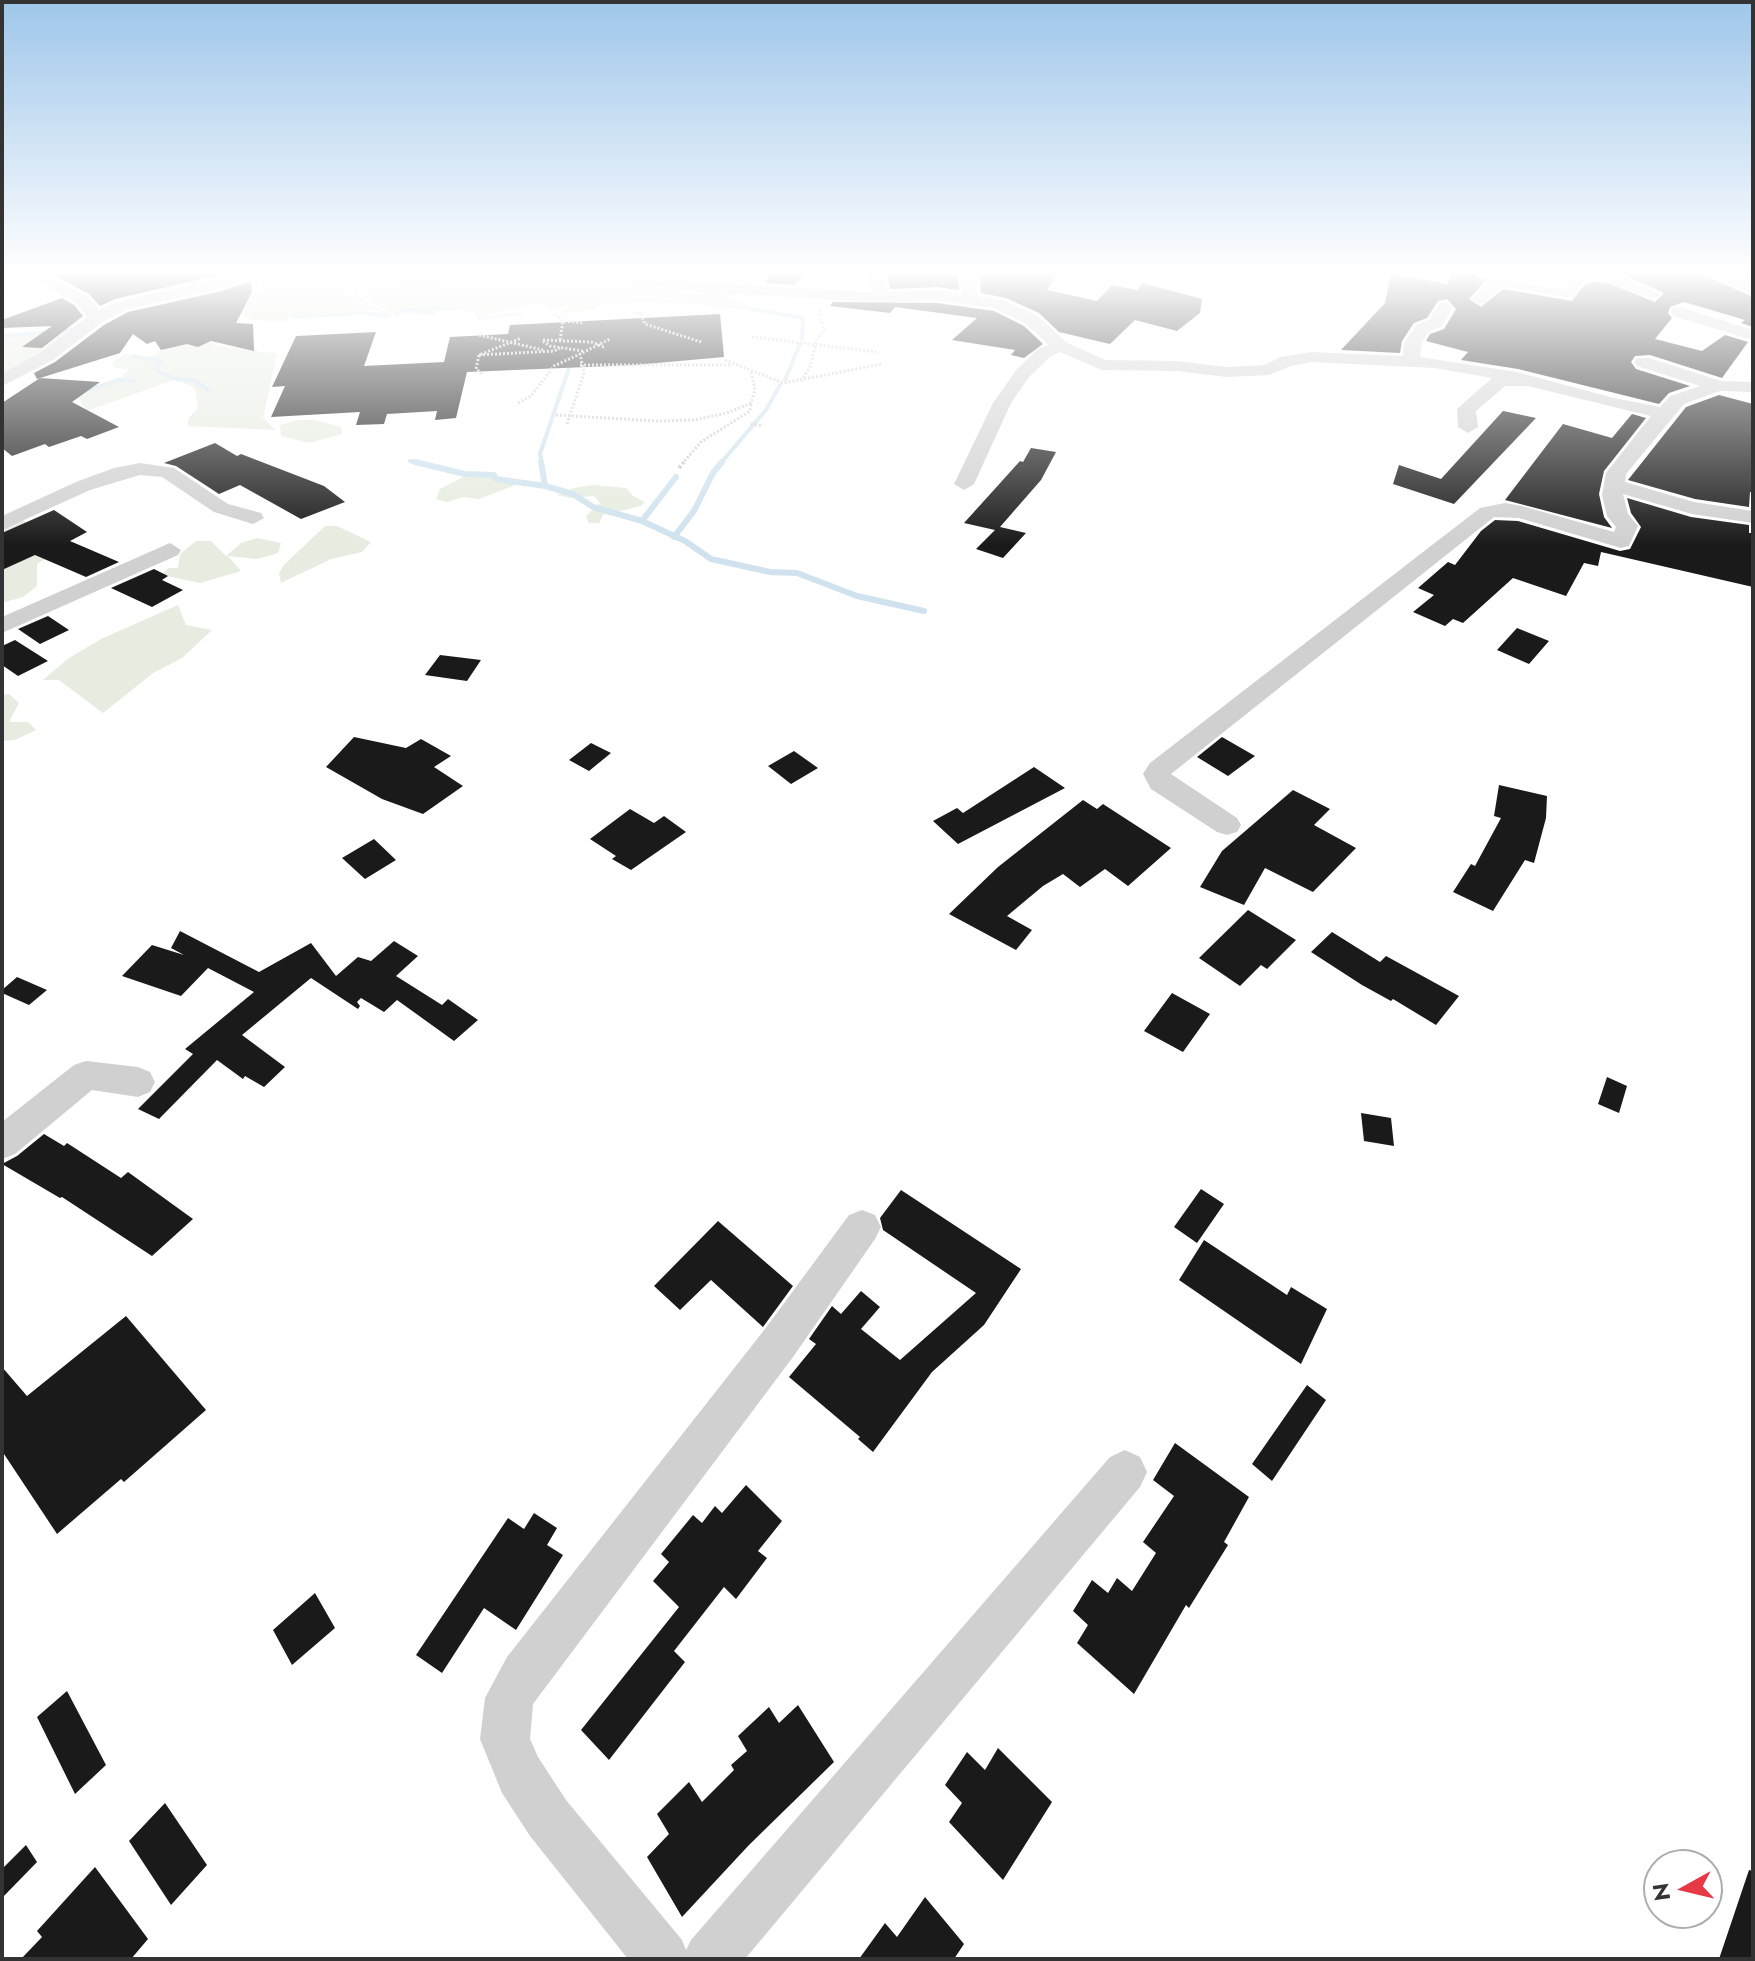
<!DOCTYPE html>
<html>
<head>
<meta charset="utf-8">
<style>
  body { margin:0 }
  #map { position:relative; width:1755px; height:1961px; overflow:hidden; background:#fff; font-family:Jost,sans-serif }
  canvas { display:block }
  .frame { position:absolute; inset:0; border:4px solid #333; pointer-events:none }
  .north { position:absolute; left:1643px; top:1849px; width:80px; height:80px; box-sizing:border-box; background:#fff; border:2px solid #adadad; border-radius:50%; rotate:262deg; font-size:22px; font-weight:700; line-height:32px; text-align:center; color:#333 }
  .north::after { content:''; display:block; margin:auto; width:28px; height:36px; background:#e63946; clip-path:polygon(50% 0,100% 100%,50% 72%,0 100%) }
</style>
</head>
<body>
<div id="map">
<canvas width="1755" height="1961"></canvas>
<div class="frame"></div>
<div class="north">N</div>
</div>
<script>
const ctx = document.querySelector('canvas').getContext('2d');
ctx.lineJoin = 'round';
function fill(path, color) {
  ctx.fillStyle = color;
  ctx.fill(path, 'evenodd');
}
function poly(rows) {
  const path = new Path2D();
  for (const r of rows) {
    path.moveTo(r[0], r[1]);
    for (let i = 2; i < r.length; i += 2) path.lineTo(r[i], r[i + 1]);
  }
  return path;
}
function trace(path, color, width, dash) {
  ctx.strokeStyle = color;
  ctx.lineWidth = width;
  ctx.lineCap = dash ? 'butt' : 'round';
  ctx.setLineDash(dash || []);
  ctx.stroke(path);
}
fill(poly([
  [283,271,316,271,337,278,360,304,373,310,291,316,285,322,252,320,215,304,263,291,261,275],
  [620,271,755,292,725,297,751,306,745,310,692,304,612,302,599,305,594,310,558,313,571,305,550,309,547,304,532,304,488,314,487,317,519,312,524,315,477,320,475,313,460,309,437,312,437,315,392,313,369,301,350,278],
  [58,330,80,330,2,377,2,336],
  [188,337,227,348,255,347,258,352,277,353,263,418,276,430,188,426,188,419,198,408,195,388,176,379,87,411,76,394,119,380,129,369,115,368,113,363,124,354,149,357],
  [298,420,315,420,341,427,342,434,309,443,281,436,280,425],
  [463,477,491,477,518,484,479,499,463,497,447,502,436,499,440,489],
  [594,485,626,488,633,496,645,502,641,506,603,515,599,523,589,523,586,516,600,503,594,496,570,498,557,495,574,488],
  [16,517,71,543,37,564,37,586,23,597,2,603,2,523],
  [325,526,337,526,371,542,362,552,331,559,281,583,279,573,284,565],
  [257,538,281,543,278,553,258,559,228,556,241,571,200,583,162,575,168,568,178,568,180,554,196,541,211,541,226,556,241,543],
  [178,605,186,625,212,630,182,658,153,673,103,713,59,680,43,680,69,658,103,638],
  [9,694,19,703,9,722,28,722,36,730,15,740,2,741,2,695]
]), '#e6ecdf');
trace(poly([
  [750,309,803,318,802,339],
  [396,314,405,310,467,307],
  [294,317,365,313,387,316],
  [2,336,72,330],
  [133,356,161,361,155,370,176,379,194,380,208,390],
  [785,380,800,344],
  [77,394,119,380,134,381],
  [410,461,423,464],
  [542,464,540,454,572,359],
  [720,464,766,410,780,385]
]), '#cfe2ee', 4);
trace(poly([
  [415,462,465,474,494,475,496,479,545,486,573,494,593,507,642,521,685,541,711,559,770,572,797,573,857,596,924,611],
  [541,462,545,486],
  [642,521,676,477],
  [674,537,694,511,713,473,722,462]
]), '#cfe2ee', 6);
fill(poly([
  [45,271,236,271,115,299,100,306,89,294],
  [770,271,806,272,795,285,766,283],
  [886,271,957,271,959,290,937,287,890,289],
  [979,271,1059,271,1047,290,1097,301,1112,285,1138,290,1142,283,1202,299,1200,313,1177,331,1135,320,1110,344,1059,332,1039,313,1006,298,981,293],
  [1453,271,1478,271,1476,278,1487,279,1469,299,1481,307,1503,289,1572,301,1585,284,1594,282,1608,283,1655,302,1664,293,1627,276,1625,271,1652,274,1659,271,1695,271,1753,297,1753,327,1741,323,1745,320,1684,302,1670,307,1668,313,1672,318,1655,339,1702,351,1725,335,1748,342,1722,378,1650,355,1635,356,1631,362,1636,369,1690,386,1669,393,1659,404,1518,369,1461,360,1468,352,1426,341,1430,334,1444,329,1456,309,1447,299,1438,301,1427,318,1414,323,1402,341,1400,353,1341,350,1385,303,1391,274,1448,284],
  [251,281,252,292,236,323,253,324,254,351,211,341,198,347,187,344,161,350,155,341,147,344,133,334,120,353,37,379,34,373,55,362,104,325,128,312,222,291],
  [62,298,74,305,83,316,42,348,22,347,52,326,2,328,2,320],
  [833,302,937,303,994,311,1024,326,1043,344,1024,358,1011,355,1015,350,952,340,977,318,895,307,890,313,830,306],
  [720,314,724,357,635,365,467,372,456,418,435,420,437,411,387,414,384,424,356,425,360,412,271,417,285,386,272,387,296,336,376,332,364,366,444,362,450,337,508,334,510,325],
  [40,378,100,382,72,402,119,427,87,439,81,436,49,447,45,444,12,456,2,448,2,403],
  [1719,395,1753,404,1753,493,1750,492,1749,507,1695,499,1628,480,1686,407],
  [1503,411,1536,418,1454,504,1393,484,1399,465,1441,479],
  [1632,414,1646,418,1604,471,1599,494,1604,517,1612,528,1505,500,1563,424,1612,438],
  [215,443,237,456,241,454,324,486,345,502,301,519,240,485,219,494,176,466,164,463],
  [1031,448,1056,452,1041,480,1000,527,1026,533,1003,558,976,549,995,530,964,523,1020,461,1023,462],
  [1627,498,1691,517,1749,525,1749,533,1753,533,1753,587,1601,552,1598,566,1584,563,1566,596,1513,578,1463,623,1453,619,1445,626,1413,612,1434,595,1418,588,1448,562,1455,565,1481,531,1495,520,1518,521,1620,551,1630,549,1641,527,1631,513],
  [54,510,87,532,70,541,119,562,86,577,35,555,2,570,2,533],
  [154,569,168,576,162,580,183,590,152,607,111,588],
  [48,616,69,630,40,644,18,629],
  [1517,628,1549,641,1529,664,1497,650],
  [15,640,48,661,18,676,2,665,2,646],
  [440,655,481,660,467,681,425,675],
  [354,737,406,748,421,739,451,756,434,767,463,786,423,814,382,799,326,767],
  [1222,737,1255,756,1228,776,1197,757],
  [591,743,611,753,589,771,569,760],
  [794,751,818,768,791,784,768,766],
  [1034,767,1065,788,958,844,933,821,957,808,963,813],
  [1499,785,1547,796,1546,818,1534,863,1525,860,1493,911,1453,892,1471,864,1475,866,1501,818,1494,816],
  [1293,790,1330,809,1314,825,1356,848,1313,892,1265,868,1244,905,1200,887,1222,851],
  [1083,800,1097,809,1103,804,1171,848,1128,886,1105,869,1080,887,1063,874,1043,886,1007,916,1032,930,1016,950,949,914,998,867],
  [630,809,654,823,664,816,686,832,631,870,612,859,616,856,590,839],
  [374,839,396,860,365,879,342,858],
  [1248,910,1296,940,1267,969,1261,965,1240,986,1199,958],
  [180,931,259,972,311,943,336,976,358,957,371,961,394,941,418,956,396,976,442,1005,448,999,478,1020,454,1041,397,1000,384,1012,361,998,357,1002,360,1006,358,1009,311,978,242,1035,285,1067,264,1087,245,1076,243,1079,217,1060,159,1119,138,1109,193,1054,185,1049,254,992,208,968,181,996,122,976,152,945,184,955,171,948],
  [1332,932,1380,962,1386,956,1459,996,1436,1025,1393,999,1391,1001,1362,985,1311,952],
  [17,977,47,990,29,1005,2,993,2,990],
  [1172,993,1210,1014,1183,1052,1144,1031],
  [1607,1077,1627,1086,1619,1113,1598,1104],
  [1361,1113,1391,1118,1394,1146,1364,1141],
  [44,1134,64,1146,67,1143,121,1178,128,1172,193,1219,152,1256,62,1197,60,1198,2,1164,17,1156],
  [1201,1189,1224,1204,1197,1243,1174,1227],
  [901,1190,1021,1269,984,1325,932,1372,873,1452,858,1439,860,1437,789,1377,816,1344,809,1339,832,1306,841,1314,861,1291,880,1307,861,1329,900,1360,976,1293,883,1230,880,1218],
  [718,1221,793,1286,763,1327,711,1280,680,1310,654,1286],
  [1204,1240,1287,1295,1291,1287,1327,1309,1301,1364,1179,1280],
  [126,1316,206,1410,124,1482,121,1479,57,1534,2,1451,2,1367,27,1396],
  [1307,1385,1326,1400,1272,1481,1252,1464],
  [1175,1443,1249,1497,1224,1542,1228,1545,1189,1608,1186,1605,1134,1694,1077,1643,1088,1625,1073,1611,1092,1580,1108,1593,1117,1578,1132,1591,1156,1553,1143,1542,1174,1496,1153,1480],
  [746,1485,782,1521,758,1551,767,1558,736,1599,724,1587,674,1651,685,1662,609,1760,581,1730,679,1607,653,1581,669,1562,661,1554,693,1515,702,1523,715,1506,722,1513],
  [534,1513,557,1528,547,1545,563,1555,516,1630,484,1608,442,1673,416,1655,508,1518,524,1529],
  [315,1593,335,1628,292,1665,273,1630],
  [67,1691,106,1765,75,1794,37,1717],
  [798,1705,834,1762,749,1845,682,1917,647,1857,669,1834,657,1814,689,1782,702,1802,734,1770,731,1765,747,1751,738,1736,769,1707,779,1723],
  [998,1748,1052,1802,1003,1880,949,1822,962,1803,945,1785,967,1752,985,1770],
  [165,1803,207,1865,171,1905,129,1841],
  [26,1845,37,1862,2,1898,2,1869],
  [95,1867,148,1939,131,1959,21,1959,42,1937,37,1931],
  [1749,1870,1753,1871,1753,1959,1719,1959],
  [925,1897,964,1944,954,1959,859,1959,885,1923,897,1937]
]), '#1a1a1a');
trace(poly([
  [126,277,130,271],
  [2,292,22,284],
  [355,293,364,304,392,316],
  [633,312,641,314,645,324,701,342],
  [555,314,563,321,583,323],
  [479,335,543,350],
  [752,337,878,352],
  [543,340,591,342,606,348],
  [560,340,563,321],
  [543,341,550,346,583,351],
  [479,355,554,351,560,348],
  [725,360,783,383,882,364],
  [580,365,732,365],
  [482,374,476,369,479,355,521,338],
  [801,381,810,367,817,338,824,331,819,310],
  [518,403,531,396,554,366,580,354],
  [556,415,656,421,694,420,727,413,751,403,755,390,751,371],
  [567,424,584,373,580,354,610,339],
  [751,424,763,426],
  [682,464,701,442,750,411,751,403]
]), '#cdcdcd', 3, [2, 2]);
trace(poly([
  [679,468,684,462]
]), '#cdcdcd', 4, [3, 3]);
fill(poly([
  [20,271,39,271,88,297,99,310,116,302,247,271,271,271,221,288,127,309,102,322,53,360,2,386,2,374,41,352,87,317,76,303,20,271],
  [318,271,624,271,699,282,872,292,867,271,883,271,888,292,937,290,962,294,960,271,976,271,978,296,1005,301,1038,316,1066,342,1105,360,1177,361,1227,367,1265,365,1280,357,1311,352,1403,356,1404,343,1416,325,1429,320,1439,304,1445,302,1453,307,1441,327,1428,332,1422,343,1420,357,1517,372,1614,398,1660,407,1670,396,1700,386,1637,366,1634,362,1637,358,1649,358,1721,381,1753,382,1753,392,1720,391,1684,404,1626,474,1625,482,1694,502,1753,511,1753,523,1692,514,1623,494,1628,514,1638,526,1629,546,1621,548,1519,518,1494,517,1171,774,1237,818,1241,825,1237,832,1227,835,1217,832,1151,789,1143,774,1150,763,1480,508,1505,503,1522,506,1614,532,1616,527,1607,516,1602,495,1606,473,1651,416,1528,386,1505,386,1476,411,1478,427,1468,433,1458,427,1457,409,1492,378,1435,368,1311,362,1291,366,1269,375,1227,377,1177,371,1102,370,1060,352,1050,357,1029,377,1011,403,974,484,964,490,954,484,993,403,1017,369,1038,349,1049,345,1026,324,995,308,937,300,881,302,699,292,624,281,409,283,334,280,318,271],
  [1574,271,1590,271,1573,298,1502,286,1486,302,1480,304,1472,299,1493,278,1563,289,1574,271],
  [1606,271,1622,271,1625,278,1661,294,1653,299,1612,284,1606,271],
  [1699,271,1720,271,1753,283,1753,294,1699,271],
  [1679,307,1753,330,1753,340,1673,316,1671,312,1673,308,1679,307],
  [140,463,174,468,228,504,261,513,264,518,253,524,214,512,162,477,140,475,90,490,2,530,2,516,76,482,114,468,140,463],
  [170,543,181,550,178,555,2,633,2,617,170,543],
  [86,1061,138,1067,150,1072,155,1082,150,1092,138,1097,92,1090,15,1154,2,1159,2,1122,74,1065,86,1061],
  [862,1210,875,1215,881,1227,875,1239,793,1357,533,1704,530,1739,538,1757,566,1800,682,1940,686,1950,691,1940,1110,1457,1125,1450,1140,1457,1147,1472,1140,1487,745,1959,628,1959,530,1836,502,1793,480,1739,485,1698,507,1657,765,1329,849,1215,862,1210]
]), '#d0d0d0');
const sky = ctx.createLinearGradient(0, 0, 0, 545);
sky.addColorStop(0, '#9ec6ea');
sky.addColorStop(0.5, '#fff');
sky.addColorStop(1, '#ffffff00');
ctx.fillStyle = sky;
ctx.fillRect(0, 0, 1755, 545);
</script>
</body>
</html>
